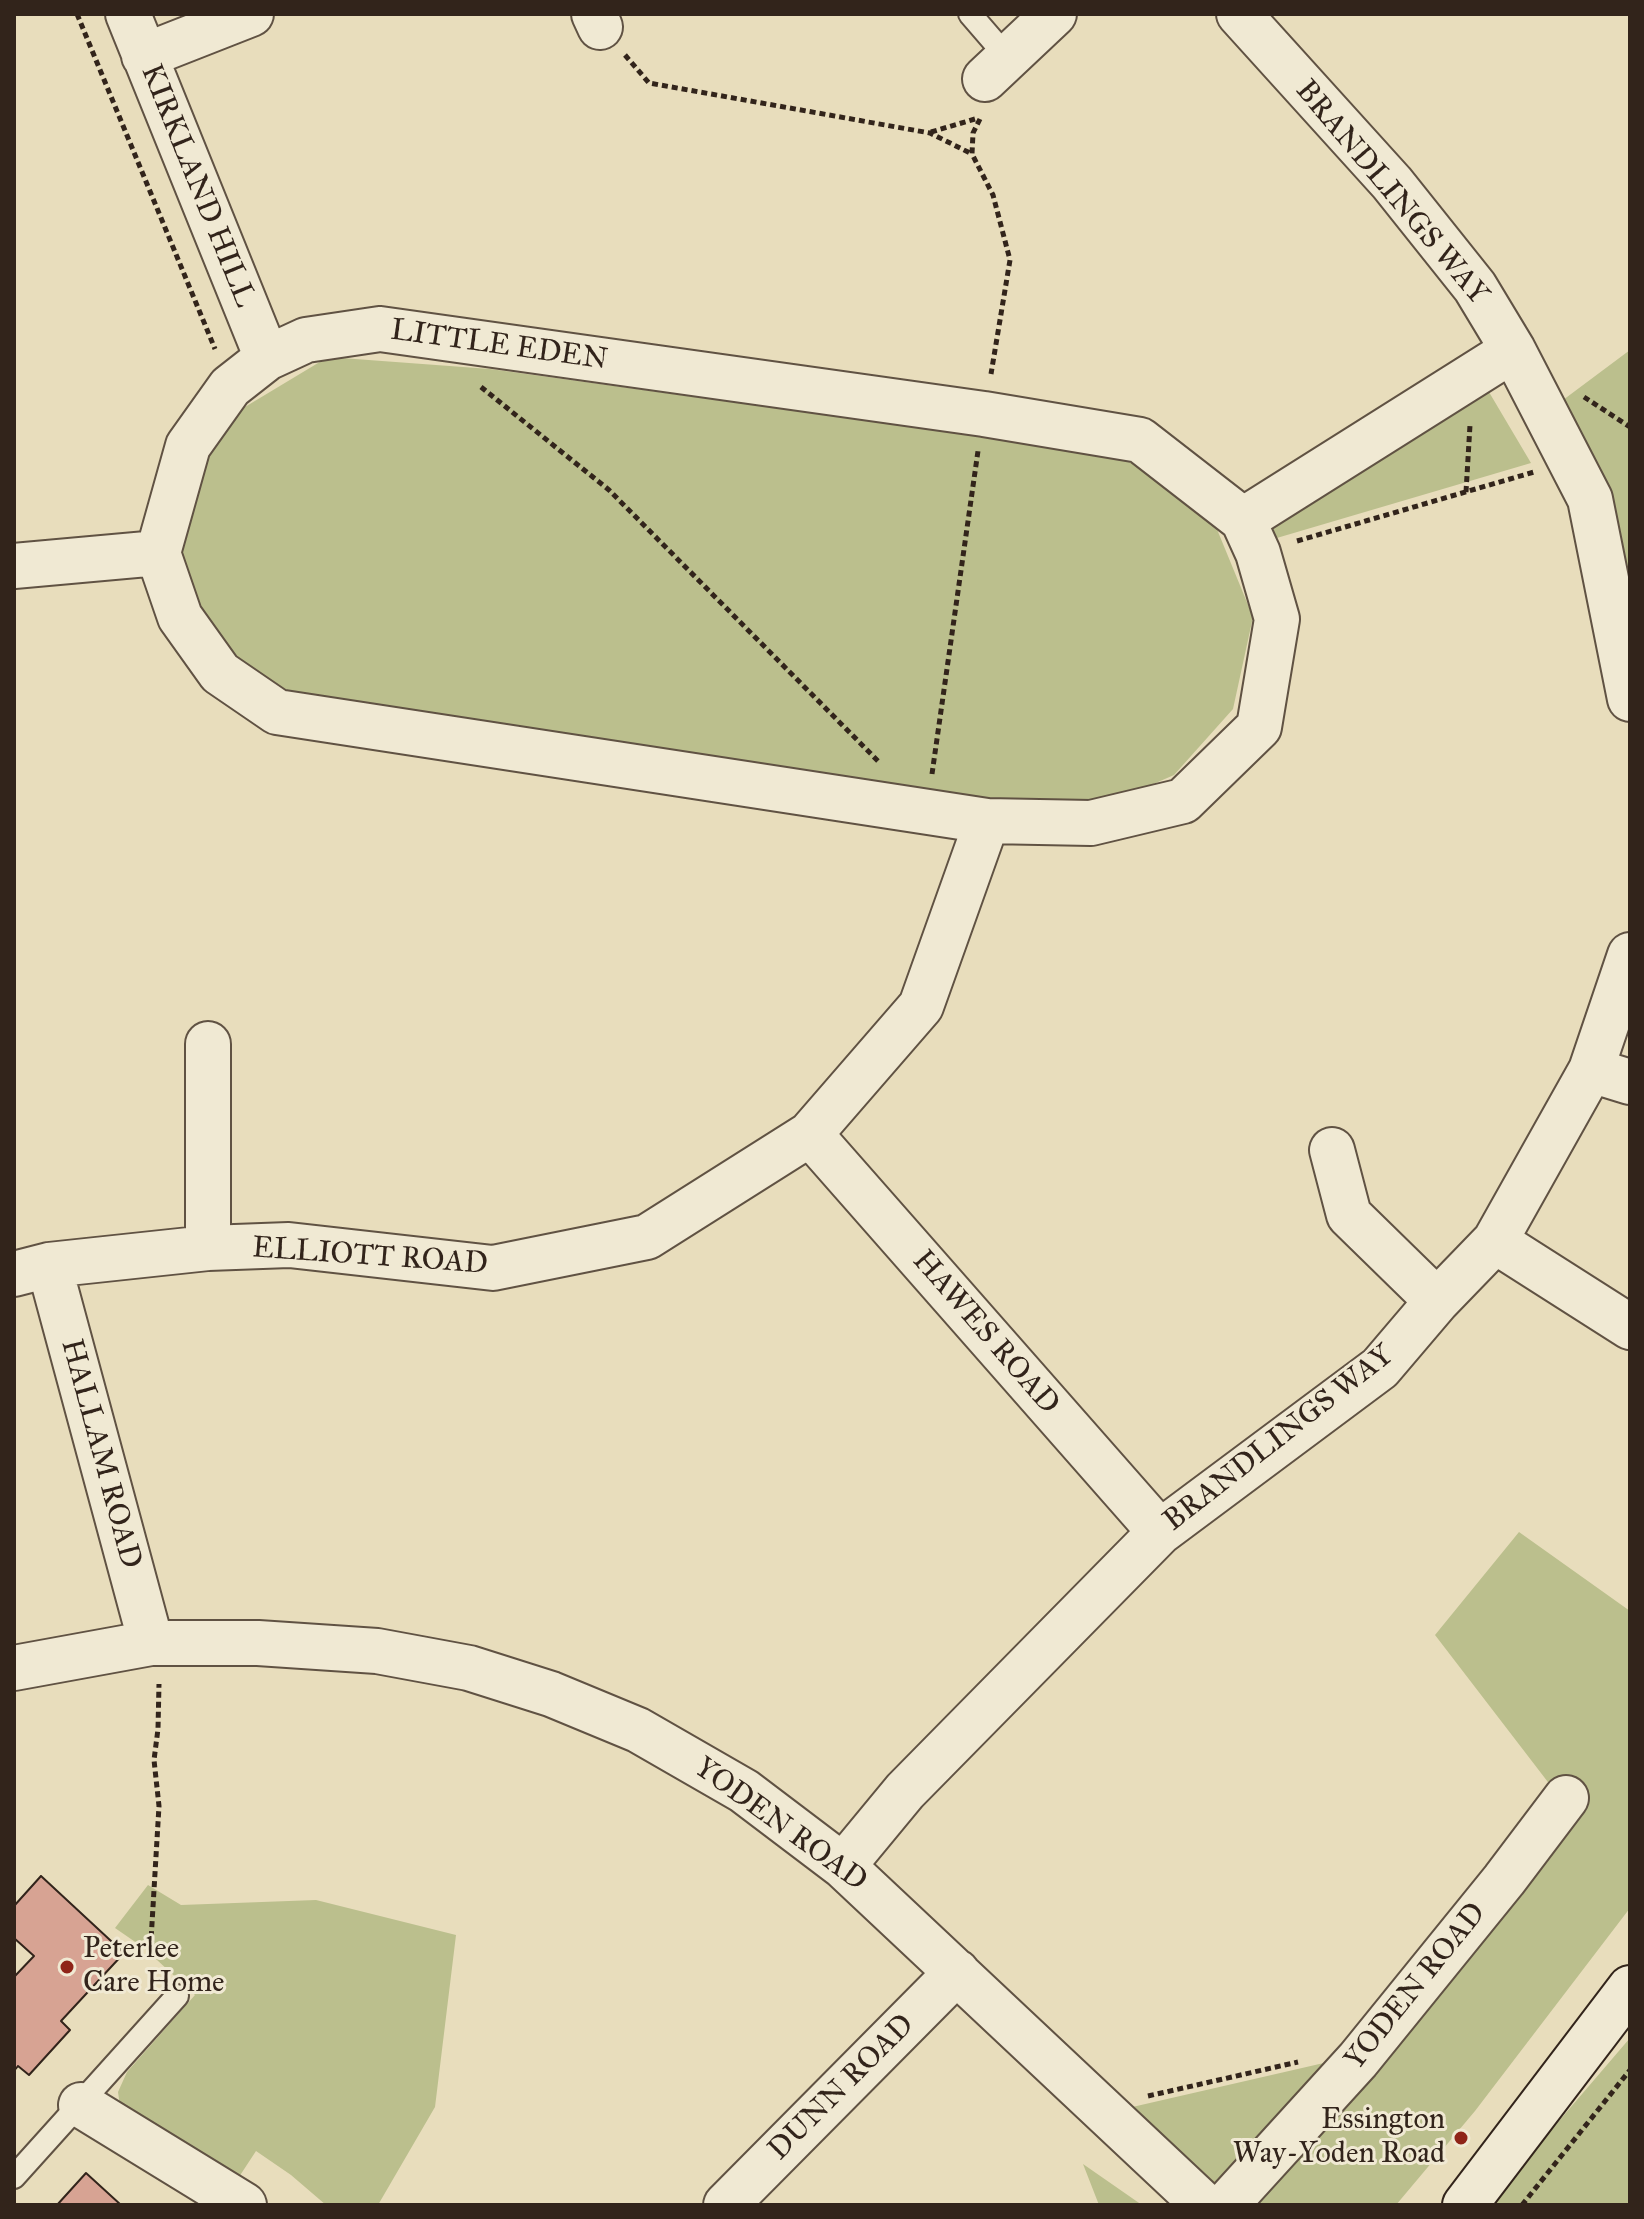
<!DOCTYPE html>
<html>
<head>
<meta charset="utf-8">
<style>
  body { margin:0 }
  #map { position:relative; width:1644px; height:2219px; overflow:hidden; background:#e8ddbc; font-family:"IM FELL Great Primer",serif }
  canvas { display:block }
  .frame { position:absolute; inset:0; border:16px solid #32241b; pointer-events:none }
</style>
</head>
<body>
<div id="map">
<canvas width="1644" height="2219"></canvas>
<div class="frame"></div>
</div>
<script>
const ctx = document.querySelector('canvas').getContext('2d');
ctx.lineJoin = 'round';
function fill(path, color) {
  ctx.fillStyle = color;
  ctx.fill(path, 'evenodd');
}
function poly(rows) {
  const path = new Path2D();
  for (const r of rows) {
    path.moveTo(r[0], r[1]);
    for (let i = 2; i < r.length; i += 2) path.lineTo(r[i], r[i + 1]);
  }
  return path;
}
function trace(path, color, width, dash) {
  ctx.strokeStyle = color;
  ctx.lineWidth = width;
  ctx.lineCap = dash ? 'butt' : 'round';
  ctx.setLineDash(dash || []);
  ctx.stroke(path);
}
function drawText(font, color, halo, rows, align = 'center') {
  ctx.font = font + ' "IM FELL Great Primer",serif';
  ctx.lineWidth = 6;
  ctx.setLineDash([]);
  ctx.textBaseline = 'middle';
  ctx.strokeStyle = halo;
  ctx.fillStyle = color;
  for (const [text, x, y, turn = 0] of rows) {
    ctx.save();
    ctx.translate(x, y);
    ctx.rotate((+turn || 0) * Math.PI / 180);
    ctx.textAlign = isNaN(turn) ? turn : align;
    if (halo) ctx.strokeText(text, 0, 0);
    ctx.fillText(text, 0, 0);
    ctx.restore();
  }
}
fill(poly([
  [1630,350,1630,587,1563,400],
  [328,357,490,369,1120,455,1214,522,1253,617,1233,709,1174,775,1087,813,971,807,274,696,227,657,192,613,175,525,220,422],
  [1486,387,1531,463,1270,540,1265,528],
  [1519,1532,1630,1611,1630,1908,1475,2111,1396,2205,1231,2205,1128,2108,1389,2048,1574,1816,1435,1635],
  [148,1885,181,1905,316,1900,456,1935,435,2107,378,2205,326,2205,291,2175,256,2151,237,2180,120,2106,118,2092,127,2072,195,1995,144,1948,115,1928],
  [1630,2038,1630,2205,1487,2205],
  [1083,2164,1142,2205,1099,2205]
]), '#bbbf8d');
const building = poly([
  [41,1876,124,1953,61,2021,70,2030,29,2075,18,2066,14,2071,14,1977,34,1956,14,1938,14,1906,41,1876],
  [86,2173,121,2205,57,2205,86,2173]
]);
fill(building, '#d7a393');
trace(building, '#32241b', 2);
const lane = poly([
  [970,14,1008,58],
  [14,2177,177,1996]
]);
const street = poly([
  [128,14,267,358],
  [594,14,600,27],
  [1239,14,1392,183,1475,287,1513,350,1590,499,1630,699],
  [144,56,251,14],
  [985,79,1054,14],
  [380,329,984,414,1140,440,1243,520,1258,553,1277,619,1259,727,1183,801,1091,823,987,821,277,712,220,673,180,617,158,553,188,446,230,387,267,358,306,340,380,329],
  [1243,520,1513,350],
  [14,566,158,553],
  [1591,1070,1630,1082],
  [810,1134,1160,1532],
  [1332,1150,1349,1215,1437,1301],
  [1495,1241,1630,1327],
  [208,1248,208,1044],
  [49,1265,151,1643],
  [14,1274,49,1265,208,1248,289,1245,493,1268,647,1237,810,1134,921,1006,987,821],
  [14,1668,151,1643,258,1643,377,1651,469,1668,551,1694,638,1730,744,1791,843,1866,1204,2205],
  [843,1866,905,1791,1160,1532,1380,1368,1437,1301,1495,1241,1591,1070,1630,955],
  [81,2105,244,2205],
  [726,2205,957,1972],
  [1226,2205,1358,2060,1504,1880,1566,1798]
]);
const secondary = poly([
  [1465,2205,1630,1988]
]);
trace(lane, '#605243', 26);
trace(street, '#605243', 48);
trace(secondary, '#32241b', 48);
trace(poly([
  [77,14,215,349],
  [625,55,649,83,930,133,972,154],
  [980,119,973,133,972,154,993,195,1010,260,991,374],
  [931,132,975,119],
  [481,387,609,490,878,761],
  [1584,397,1630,427],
  [1466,492,1470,425],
  [1297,541,1534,472],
  [932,774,978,451],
  [150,1957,159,1806,154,1760,158,1729,159,1684],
  [1148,2096,1298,2062],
  [1522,2205,1630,2070]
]), '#32241b', 5, [6, 4]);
trace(lane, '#f0e9d3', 22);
trace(street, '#f0e9d3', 44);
trace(secondary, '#f0e9d3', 44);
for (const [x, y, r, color] of [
  [67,1967,8,"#8f2418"],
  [1461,2138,8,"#8f2418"]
]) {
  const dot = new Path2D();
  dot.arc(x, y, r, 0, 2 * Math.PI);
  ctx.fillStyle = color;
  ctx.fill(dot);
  trace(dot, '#f0e9d3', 3);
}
drawText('30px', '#32241b', '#f0e9d3', [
  ["KIRKLAND HILL",197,186,68],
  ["BRANDLINGS WAY",1391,193,50],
  ["LITTLE EDEN",499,346,8],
  ["ELLIOTT ROAD",370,1257,4],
  ["HAWES ROAD",985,1333,49],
  ["BRANDLINGS WAY",1279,1439,-38],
  ["HALLAM ROAD",100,1454,75],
  ["YODEN ROAD",780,1825,36],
  ["YODEN ROAD",1416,1987,-51],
  ["DUNN ROAD",842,2088,-45]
]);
drawText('30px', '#32241b', '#f0e9d3', [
  ["Peterlee",83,1950],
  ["Care Home",83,1984],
  ["Essington",1445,2121,"right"],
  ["Way-Yoden Road",1445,2155,"right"]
], 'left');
</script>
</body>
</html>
